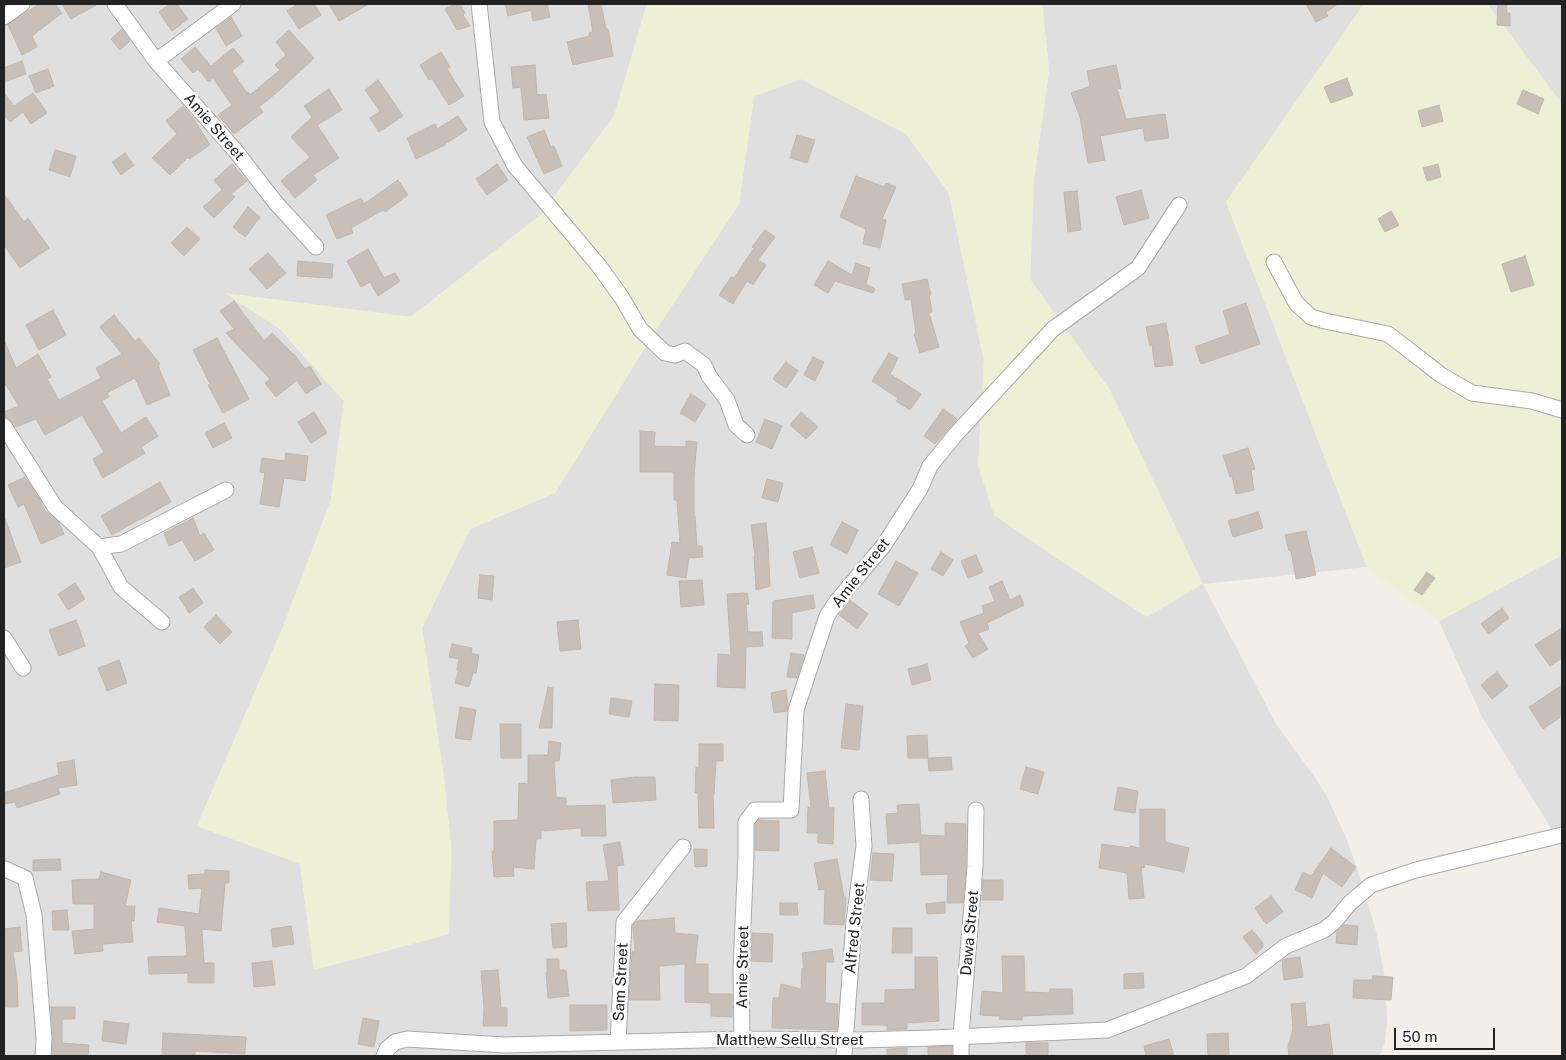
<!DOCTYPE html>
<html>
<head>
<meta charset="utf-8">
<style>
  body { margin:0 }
  #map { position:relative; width:1566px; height:1060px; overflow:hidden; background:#f2efe9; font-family:"Public Sans",sans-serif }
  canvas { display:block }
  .frame { position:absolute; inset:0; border:5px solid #222; pointer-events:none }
  .scale { position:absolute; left:1394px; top:1028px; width:101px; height:22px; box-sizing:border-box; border:2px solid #222; border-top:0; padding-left:6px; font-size:15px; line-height:18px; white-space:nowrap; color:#222; -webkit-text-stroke:4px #fff; paint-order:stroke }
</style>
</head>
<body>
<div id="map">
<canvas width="1566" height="1060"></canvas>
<div class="frame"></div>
<div class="scale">50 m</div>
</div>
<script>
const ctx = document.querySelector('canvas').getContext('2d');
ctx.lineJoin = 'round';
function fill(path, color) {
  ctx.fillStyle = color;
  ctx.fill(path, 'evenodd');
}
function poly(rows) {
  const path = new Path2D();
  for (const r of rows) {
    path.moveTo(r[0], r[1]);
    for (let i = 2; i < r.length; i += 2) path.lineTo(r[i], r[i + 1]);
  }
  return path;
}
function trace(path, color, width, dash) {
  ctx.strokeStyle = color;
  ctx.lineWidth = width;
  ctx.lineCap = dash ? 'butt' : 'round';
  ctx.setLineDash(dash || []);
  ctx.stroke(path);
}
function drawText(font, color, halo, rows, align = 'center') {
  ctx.font = font + ' "Public Sans",sans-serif';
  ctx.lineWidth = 5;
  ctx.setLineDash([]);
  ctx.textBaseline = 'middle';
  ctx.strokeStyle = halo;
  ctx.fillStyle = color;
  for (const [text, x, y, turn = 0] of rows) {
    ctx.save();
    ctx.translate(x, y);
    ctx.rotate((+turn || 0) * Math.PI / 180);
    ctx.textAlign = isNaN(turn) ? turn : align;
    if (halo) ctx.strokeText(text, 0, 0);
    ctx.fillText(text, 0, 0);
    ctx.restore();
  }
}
fill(poly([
  [4,4,647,4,614,116,548,205,548,209,411,317,227,294,280,329,344,401,331,500,283,627,197,826,300,863,314,970,449,934,451,847,444,778,422,628,470,529,555,493,654,333,739,204,754,96,801,79,906,134,949,193,984,361,978,466,1110,390,1030,280,1034,179,1049,70,1042,4,1364,4,1226,202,1367,567,1203,584,1276,724,1314,776,1326,795,1346,837,1362,883,1376,931,1385,978,1387,1023,1385,1042,1380,1056,4,1056],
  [1487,4,1562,4,1562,104],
  [1562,555,1562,846,1482,717,1439,621]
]), '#e0dfdf');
fill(poly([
  [647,4,1042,4,1049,70,1034,179,1030,279,1110,390,1203,584,1147,617,1056,558,994,515,978,466,984,361,949,193,906,134,801,79,754,96,739,204,654,333,555,493,470,529,422,628,444,778,451,847,449,934,314,970,300,864,197,826,283,627,331,500,344,401,280,329,225,293,411,317,548,209,548,205,614,116],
  [1364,4,1487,4,1562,104,1562,555,1439,621,1367,567,1226,202]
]), '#eef0d5');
const building = poly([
  [39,4,55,4,62,13,32,36,37,47,22,55,8,25,39,4],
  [62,4,98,4,71,19,62,4],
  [170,4,177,4,188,19,172,31,159,12,170,4],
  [298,4,314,4,321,15,299,29,287,11,298,4],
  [329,4,369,4,339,21,329,4],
  [455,4,460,4,465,13,463,15,470,26,457,30,445,9,455,4],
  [505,4,547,4,550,17,533,21,531,10,508,16,505,4],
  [588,4,601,4,606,29,608,29,613,56,573,65,567,42,589,36,589,33,593,32,588,4],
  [1306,4,1338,4,1326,12,1328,16,1316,22,1306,4],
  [1498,4,1506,4,1507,13,1510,13,1510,26,1497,25,1498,4],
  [231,17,242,36,226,46,216,28,231,17],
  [122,29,130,41,120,50,111,39,122,29],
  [289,30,314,58,281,89,259,107,263,112,234,134,218,115,232,105,213,78,209,82,198,69,193,73,181,59,195,47,211,66,233,48,244,61,232,71,247,93,248,92,250,95,280,70,275,65,286,55,276,42,289,30],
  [441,52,450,67,447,69,464,96,449,105,432,79,429,80,420,65,441,52],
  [22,61,26,74,4,82,4,68,22,61],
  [535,65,537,95,546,94,549,118,524,120,521,87,513,88,511,67,535,65],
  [1116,65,1121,88,1117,89,1126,119,1165,114,1169,138,1145,141,1143,128,1100,136,1105,160,1088,163,1080,117,1071,93,1090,86,1087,71,1116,65],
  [48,69,54,86,36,93,29,76,48,69],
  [1347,78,1353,95,1331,103,1324,87,1347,78],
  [378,80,403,116,379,132,370,118,380,111,365,90,378,80],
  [329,89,342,110,317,125,339,158,313,175,317,180,295,198,281,181,310,157,291,137,312,117,304,106,329,89],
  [1523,90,1544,99,1538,114,1517,104,1523,90],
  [4,93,14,106,33,93,47,113,31,124,23,112,10,122,4,115,4,93],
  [1439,105,1443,121,1422,127,1418,111,1439,105],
  [183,106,194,119,210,145,189,159,188,157,170,175,152,158,177,134,166,121,183,106],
  [458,116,467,130,445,144,445,145,416,159,407,138,435,124,437,129,458,116],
  [544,130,551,147,554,146,562,166,544,174,527,137,544,130],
  [797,135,815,140,807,163,790,158,797,135],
  [55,150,76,156,70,177,49,170,55,150],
  [125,153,134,165,121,175,112,162,125,153],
  [232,164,247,181,231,194,235,197,214,218,203,207,222,190,214,180,232,164],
  [497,164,508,180,487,195,476,179,497,164],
  [1438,164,1441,177,1427,181,1423,168,1438,164],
  [856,176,884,187,886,183,896,187,882,219,886,220,880,248,863,244,866,229,840,217,856,176],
  [398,180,408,195,385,212,383,210,351,228,353,233,337,239,326,215,361,198,364,204,398,180],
  [1141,190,1149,218,1124,225,1116,197,1141,190],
  [1077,191,1081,230,1068,232,1064,192,1077,191],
  [4,194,24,222,28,218,49,248,20,268,4,245,4,194],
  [248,207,260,217,245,237,233,227,248,207],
  [1391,211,1399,225,1385,232,1378,219,1391,211],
  [187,227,200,239,184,256,171,243,187,227],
  [765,230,775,237,758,260,766,265,753,285,747,281,733,304,719,295,731,277,734,278,754,248,752,247,765,230],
  [368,249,384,278,395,273,400,281,378,296,370,282,361,287,347,261,368,249],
  [268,253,286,273,267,289,249,269,268,253],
  [1525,256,1534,285,1511,292,1502,264,1525,256],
  [298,261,333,264,332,278,297,276,298,261],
  [828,261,852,275,856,263,870,268,866,284,875,289,873,293,835,281,828,293,814,285,828,261],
  [927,279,931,295,929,295,932,312,929,313,939,347,920,353,914,334,916,334,911,299,905,300,902,284,927,279],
  [234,301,264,341,272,333,293,354,294,354,305,369,310,366,321,384,306,394,297,380,276,397,265,383,270,379,226,333,234,329,220,311,234,301],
  [1246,303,1260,344,1201,364,1195,347,1230,334,1223,311,1246,303],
  [53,310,66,335,39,350,26,325,53,310],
  [114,315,135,341,139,338,160,364,158,366,170,395,147,405,135,378,107,393,109,397,102,401,121,433,146,417,158,436,141,447,145,453,103,478,93,459,104,452,82,415,45,435,36,419,16,427,9,418,4,417,4,412,19,406,4,382,4,340,16,368,38,354,51,377,47,379,59,400,101,378,96,368,122,354,100,327,114,315],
  [1166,323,1173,365,1155,367,1152,345,1150,346,1146,327,1166,323],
  [217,338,249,399,223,413,208,385,210,384,193,350,217,338],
  [889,353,898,358,890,374,921,394,910,410,896,401,898,398,872,381,889,353],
  [813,357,824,362,815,381,804,375,813,357],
  [786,362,798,371,786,388,773,379,786,362],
  [691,394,706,404,695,422,680,413,691,394],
  [943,409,957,419,935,444,924,436,943,409],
  [314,412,327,433,311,443,298,422,314,412],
  [801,412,818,427,806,439,790,425,801,412],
  [765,419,782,426,772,449,756,442,765,419],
  [224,423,232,438,213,448,205,433,224,423],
  [640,431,655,432,654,446,686,447,686,441,697,442,694,475,694,516,695,516,697,546,702,546,703,557,689,558,686,578,667,575,672,542,680,543,677,500,674,500,674,472,640,472,640,431],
  [1248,448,1255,469,1251,470,1254,490,1236,494,1232,476,1230,477,1223,456,1248,448],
  [286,453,308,456,305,481,284,478,279,507,260,504,265,473,260,472,262,458,285,461,286,453],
  [25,477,40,500,45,511,46,511,59,523,64,534,41,544,24,504,18,507,8,485,25,477],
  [767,479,783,483,778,502,762,498,767,479],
  [160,482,171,502,112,535,101,516,160,482],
  [1258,512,1263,528,1233,537,1228,521,1258,512],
  [193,518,200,536,204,533,214,550,195,561,182,540,169,546,164,533,193,518],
  [4,519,5,519,21,562,4,568,4,519],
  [842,522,858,530,847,554,830,545,842,522],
  [766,523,768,544,770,586,756,590,754,556,755,556,751,525,766,523],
  [1306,531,1316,575,1296,579,1291,551,1289,551,1285,535,1306,531],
  [812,547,819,573,800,578,793,552,812,547],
  [941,552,953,560,943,576,931,569,941,552],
  [976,555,983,572,968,578,961,561,976,555],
  [896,561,918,573,899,606,878,594,896,561],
  [1427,572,1435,578,1422,595,1414,590,1427,572],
  [480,575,494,576,492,600,478,598,480,575],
  [702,580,704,605,681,607,679,581,702,580],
  [1002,581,1010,600,1020,595,1024,605,987,623,989,629,978,633,988,649,973,658,965,646,969,643,960,622,984,613,982,606,995,601,989,587,1002,581],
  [75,583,85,599,68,610,58,594,75,583],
  [193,588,203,603,189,613,179,597,193,588],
  [747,593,749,604,746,605,748,632,762,632,763,646,746,647,745,688,717,687,718,654,731,655,727,594,747,593],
  [813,595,815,608,792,613,792,639,772,638,773,601,813,595],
  [850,600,868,614,857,629,839,615,850,600],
  [1502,608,1509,618,1489,634,1481,624,1502,608],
  [216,615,232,632,220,644,204,627,216,615],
  [76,620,85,646,59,656,49,630,76,620],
  [578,620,581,649,560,651,557,622,578,620],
  [1562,628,1562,658,1550,666,1535,645,1562,628],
  [452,644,472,648,471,653,479,655,476,673,473,673,469,687,455,683,459,670,457,670,459,659,449,657,452,644],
  [791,653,804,655,797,678,787,677,791,653],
  [119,660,127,683,107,691,98,668,119,660],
  [927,664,931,680,912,685,908,669,927,664],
  [1497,672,1508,686,1492,699,1481,685,1497,672],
  [655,684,679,685,678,721,654,720,655,684],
  [1562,685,1562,716,1543,729,1529,707,1562,685],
  [548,687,553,688,552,728,539,728,548,687],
  [786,690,788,704,787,711,774,713,771,693,786,690],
  [611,698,632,701,629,717,609,714,611,698],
  [846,704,863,706,859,750,841,748,846,704],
  [460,707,476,710,471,740,455,738,460,707],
  [500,724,521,724,521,758,501,758,500,724],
  [927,735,928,758,908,758,907,736,927,735],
  [549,741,561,743,559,761,554,761,556,797,566,798,566,806,605,805,606,836,581,836,581,828,541,831,541,839,536,839,534,869,513,867,514,876,494,877,492,851,494,851,494,821,518,820,519,783,528,784,528,755,548,755,549,741],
  [699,744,723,744,723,761,716,761,714,794,713,794,714,828,699,828,698,793,695,793,696,767,699,767,699,744],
  [951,757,952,770,929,771,928,758,951,757],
  [74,760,77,785,58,788,60,794,17,808,15,802,4,804,4,793,59,775,57,763,74,760],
  [1026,767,1044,772,1038,794,1020,789,1026,767],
  [825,771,829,808,834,808,833,844,818,843,818,833,807,833,808,807,811,807,807,773,825,771],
  [635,777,655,777,656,800,613,803,611,780,635,777],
  [1118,787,1138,791,1135,813,1114,810,1118,787],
  [919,804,921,835,945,836,945,823,966,824,966,867,963,903,947,903,948,874,921,875,920,842,888,844,886,814,898,813,897,805,919,804],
  [1140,809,1165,809,1165,842,1189,848,1184,872,1145,864,1144,868,1141,867,1144,898,1129,899,1127,873,1099,868,1102,844,1130,848,1130,846,1140,848,1140,809],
  [759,820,779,821,779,851,755,850,755,825,759,820],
  [620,842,624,865,617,866,619,910,588,911,586,882,609,881,603,845,620,842],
  [1331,848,1356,867,1342,887,1323,873,1312,898,1295,890,1303,872,1311,876,1331,848],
  [694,849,707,849,707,866,695,867,694,849],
  [873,853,894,854,892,881,870,880,873,853],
  [60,859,61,870,33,871,33,860,60,859],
  [837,859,844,897,846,897,844,925,824,924,825,889,819,890,814,863,837,859],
  [205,870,229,871,229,883,225,883,221,931,202,929,204,963,214,963,214,983,188,983,188,973,149,974,148,957,187,956,185,926,157,922,159,908,199,914,202,888,189,889,188,875,205,874,205,870],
  [101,872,131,880,125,906,135,906,134,921,131,921,133,942,102,944,103,951,75,954,72,931,94,929,94,904,73,904,72,880,99,879,101,872],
  [983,880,1003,880,1003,900,982,900,983,880],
  [1271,896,1283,912,1266,924,1255,908,1271,896],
  [945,902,945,913,927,914,926,904,945,902],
  [780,903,797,903,798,915,780,915,780,903],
  [67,910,69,930,53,930,52,911,67,910],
  [674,918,675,933,698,935,695,964,708,964,708,993,710,993,710,1003,685,1002,685,964,659,966,660,1000,629,1000,632,952,635,952,633,925,637,921,674,918],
  [566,923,567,947,553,948,551,924,566,923],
  [1344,925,1358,926,1357,945,1336,943,1337,932,1344,925],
  [291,926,294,944,273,947,271,929,291,926],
  [20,927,22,951,13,952,17,980,18,1007,4,1007,4,929,20,927],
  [893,928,912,928,912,953,892,953,893,928],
  [1252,930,1263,943,1263,947,1256,954,1243,937,1252,930],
  [752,933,773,934,772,962,751,961,752,933],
  [832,949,834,962,826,962,825,1003,838,1004,837,1030,772,1028,773,998,779,998,781,984,801,989,802,968,804,969,802,953,832,949],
  [1002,956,1024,956,1025,992,1050,993,1050,989,1072,989,1073,1014,1022,1016,1022,1020,999,1019,1000,1016,980,1015,982,991,1003,993,1002,956],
  [915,957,937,957,939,1021,907,1023,907,1029,887,1030,887,1025,862,1025,862,1003,885,1003,885,990,915,989,915,957],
  [1300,957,1303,977,1284,980,1282,961,1284,959,1300,957],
  [547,959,559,959,559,970,566,970,569,996,548,998,546,972,547,972,547,959],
  [272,961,275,985,254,987,252,963,272,961],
  [498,970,501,1008,507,1008,507,1026,483,1026,484,1008,481,971,498,970],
  [1143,973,1144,988,1124,989,1124,974,1143,973],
  [1373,976,1393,977,1391,1000,1353,998,1354,980,1372,980,1373,976],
  [711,994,732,994,732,1017,711,1016,711,994],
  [1305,1003,1307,1027,1329,1024,1333,1056,1289,1056,1288,1046,1293,1029,1291,1004,1305,1003],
  [570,1005,607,1005,607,1030,570,1031,570,1005],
  [51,1007,75,1007,75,1019,62,1019,62,1043,89,1045,88,1056,52,1056,53,1037,51,1007],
  [363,1018,379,1021,374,1047,358,1044,363,1018],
  [104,1021,129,1024,126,1044,102,1041,104,1021],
  [163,1033,246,1037,245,1054,195,1051,195,1056,162,1056,163,1033],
  [1228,1033,1229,1056,1208,1056,1207,1034,1228,1033],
  [1169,1039,1174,1056,1146,1056,1144,1046,1169,1039],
  [1026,1043,1048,1043,1048,1056,1026,1056,1026,1043],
  [952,1046,952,1056,928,1056,928,1047,952,1046],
  [907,1048,907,1056,887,1056,887,1049,907,1048]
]);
fill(building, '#c7bfb8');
trace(building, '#c4b6ab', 1);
const minor = poly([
  [115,4,156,61,234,149,276,203,316,247],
  [479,4,492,122,515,166,599,266,622,298,640,329,665,353,675,355,685,351,704,365,709,376,727,400,736,425,747,435],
  [4,17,22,4],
  [156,61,233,4],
  [1274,262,1296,303,1311,317,1325,321,1388,334,1441,375,1472,393,1532,401,1562,410],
  [4,426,55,507,99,547,121,544,226,490],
  [99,547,121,587,162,622],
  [4,638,23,668],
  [5,869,25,878,34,915,44,1038,43,1056],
  [742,1039,741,970,746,854,746,822,755,810,791,810,796,710,827,616,837,601,884,545,920,489,930,466,956,434,1053,329,1138,268,1179,205],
  [618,1042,624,922,683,847],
  [384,1056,387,1049,395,1042,407,1039,504,1045,742,1039,859,1040,932,1038,1107,1030,1246,976,1286,946,1324,930,1334,922,1350,903,1371,885,1416,870,1562,835],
  [844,1056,854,921,864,846,861,799],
  [961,1056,961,1036,975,867,976,810]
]);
trace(minor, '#a9a9a9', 17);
trace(minor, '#fff', 15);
drawText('15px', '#222', '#fff', [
  ["Amie Street",214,127,49],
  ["Amie Street",861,573,-52],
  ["Alfred Street",855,928,-84],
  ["Dawa Street",970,933,-85],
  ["Amie Street",743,967,-89],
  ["Sam Street",621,982,-87],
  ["Matthew Sellu Street",790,1040]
]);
</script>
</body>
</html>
